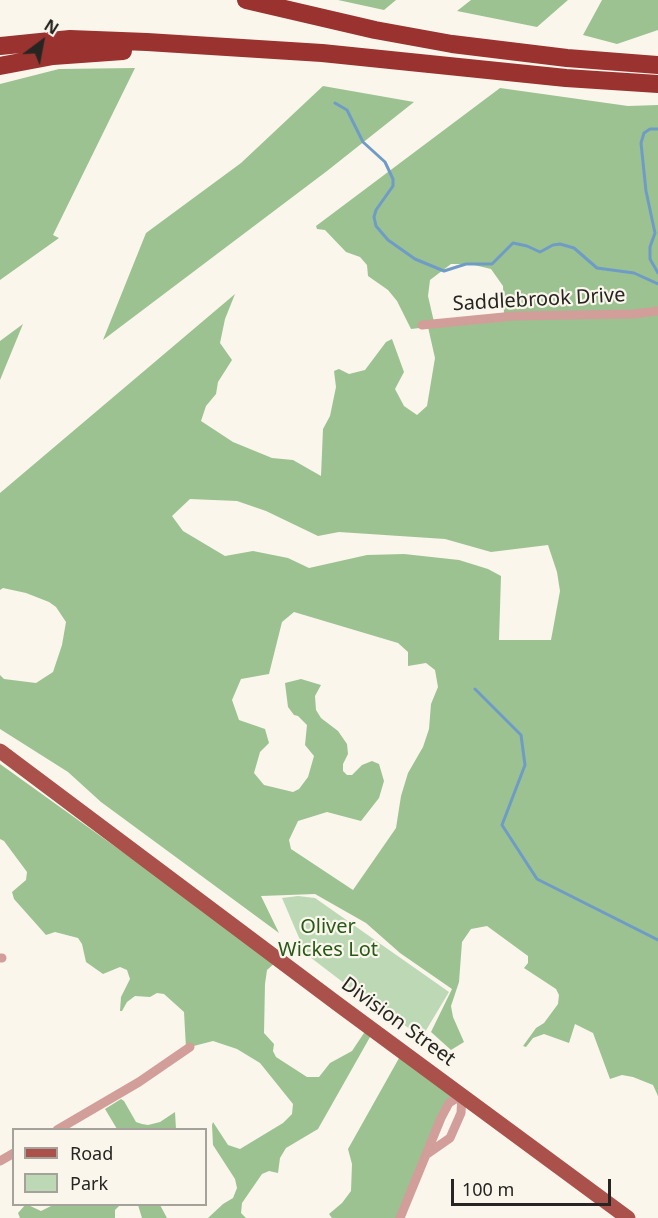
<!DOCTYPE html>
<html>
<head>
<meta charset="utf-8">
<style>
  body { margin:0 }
  #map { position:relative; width:658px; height:1218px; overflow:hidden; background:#faf6ec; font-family:"Noto Sans",sans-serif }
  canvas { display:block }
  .legend { position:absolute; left:12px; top:1128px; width:195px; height:78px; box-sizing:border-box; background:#faf6ec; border:2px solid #a5a29b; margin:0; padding:8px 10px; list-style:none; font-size:18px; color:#262521 }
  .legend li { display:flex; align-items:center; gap:12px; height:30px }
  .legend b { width:30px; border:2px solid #a5a29b }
  .north { position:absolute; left:12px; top:12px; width:60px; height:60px; -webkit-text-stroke:4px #faf6ec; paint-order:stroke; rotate:32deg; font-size:16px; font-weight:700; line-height:24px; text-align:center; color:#262521 }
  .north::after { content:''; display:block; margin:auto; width:21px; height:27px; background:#262521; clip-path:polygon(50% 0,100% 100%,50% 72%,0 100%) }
  .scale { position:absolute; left:451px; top:1179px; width:160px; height:27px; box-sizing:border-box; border:3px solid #262521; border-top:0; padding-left:8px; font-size:18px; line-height:21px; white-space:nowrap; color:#262521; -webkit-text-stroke:4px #faf6ec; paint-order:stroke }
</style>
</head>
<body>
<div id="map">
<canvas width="658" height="1218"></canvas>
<ul class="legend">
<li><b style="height:8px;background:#aa514b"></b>Road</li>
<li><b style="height:16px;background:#bcd8b4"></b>Park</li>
</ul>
<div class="north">N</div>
<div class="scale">100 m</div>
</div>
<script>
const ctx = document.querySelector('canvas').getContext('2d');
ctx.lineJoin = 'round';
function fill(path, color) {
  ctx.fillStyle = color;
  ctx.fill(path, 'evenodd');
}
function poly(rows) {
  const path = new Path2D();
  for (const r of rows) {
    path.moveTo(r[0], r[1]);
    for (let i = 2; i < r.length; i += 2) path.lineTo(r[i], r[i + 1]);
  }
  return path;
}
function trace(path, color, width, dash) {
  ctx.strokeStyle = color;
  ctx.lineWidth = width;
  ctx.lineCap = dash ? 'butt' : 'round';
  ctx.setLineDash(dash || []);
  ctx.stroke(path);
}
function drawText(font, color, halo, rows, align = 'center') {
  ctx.font = font + ' "Noto Sans",sans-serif';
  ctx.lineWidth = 4.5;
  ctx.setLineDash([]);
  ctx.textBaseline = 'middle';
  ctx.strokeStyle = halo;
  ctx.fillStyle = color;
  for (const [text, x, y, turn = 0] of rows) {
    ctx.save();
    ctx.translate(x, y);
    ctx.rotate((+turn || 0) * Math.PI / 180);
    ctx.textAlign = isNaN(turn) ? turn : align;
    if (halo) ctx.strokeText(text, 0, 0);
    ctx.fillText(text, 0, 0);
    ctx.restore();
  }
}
fill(poly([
  [298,896,315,898,449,992,422,1037,361,996,306,954,282,898]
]), '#bcd8b4');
fill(poly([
  [338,0,396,0,384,10],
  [471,0,568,0,537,27,457,11],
  [602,0,658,0,658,30,617,44,583,35],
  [135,68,53,235,59,238,0,280,0,84,59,69],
  [323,86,414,102,327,171,103,340,146,233,241,163],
  [500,88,628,106,658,105,658,1096,653,1085,633,1077,622,1075,610,1079,593,1033,575,1024,569,1043,544,1034,533,1038,526,1047,523,1046,536,1028,544,1023,558,1004,559,995,556,989,524,968,528,963,528,956,487,926,471,929,462,942,459,982,451,1006,453,1017,464,1042,451,1050,431,1032,452,989,400,953,366,923,315,894,261,896,279,933,101,802,68,772,0,729,0,675,4,679,36,683,53,672,62,645,66,622,56,607,49,602,26,593,3,588,0,590,0,493,235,294,225,319,220,343,232,360,218,382,216,394,206,406,201,421,233,442,272,458,293,460,321,476,323,429,330,416,336,387,334,371,339,369,349,374,365,370,386,342,392,339,404,372,395,389,404,406,417,415,427,406,435,358,428,327,411,329,397,301,388,290,368,276,367,265,360,257,346,252,325,230,317,229,316,226],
  [451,264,470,264,491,269,503,286,504,314,434,322,428,296,430,280],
  [190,499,237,501,266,511,318,536,339,532,445,539,491,552,548,545,557,572,560,591,551,640,499,640,501,576,488,569,459,560,404,554,367,555,309,568,288,558,253,551,225,556,183,531,172,516],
  [294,612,398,643,408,652,408,666,426,663,435,670,438,687,431,704,429,729,423,747,408,773,401,796,396,828,353,890,291,849,289,840,298,821,327,812,361,821,379,798,384,781,379,764,372,761,362,765,352,775,347,775,343,771,343,764,348,754,347,744,338,731,321,718,316,710,315,696,321,685,301,679,285,683,288,707,294,715,298,716,307,725,305,745,314,756,308,777,299,789,293,792,264,785,254,773,260,752,269,743,265,729,239,720,232,700,241,679,269,674,282,622],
  [23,324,0,380,0,341],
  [0,764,276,962,267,970,265,984,264,1033,274,1044,273,1051,276,1057,307,1077,319,1077,330,1063,352,1051,368,1027,374,1030,318,1129,286,1148,280,1158,278,1173,269,1171,262,1174,242,1203,241,1213,246,1218,208,1218,223,1204,233,1198,237,1188,235,1179,213,1145,212,1125,213,1122,228,1145,240,1149,283,1123,292,1114,293,1104,260,1063,237,1049,213,1041,186,1048,184,1012,164,994,157,993,150,997,135,996,127,1002,122,1011,120,1011,121,997,130,979,127,970,120,967,103,974,86,962,82,944,78,938,55,932,46,935,14,899,12,892,26,880,27,872,4,841,0,839],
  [403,1051,457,1091,400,1218,332,1218,329,1214,342,1203,351,1191,352,1164,348,1149],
  [121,1099,124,1101,136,1122,142,1124,148,1125,160,1122,175,1112,176,1129,117,1129,105,1109],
  [26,1204,41,1211,53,1205,120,1205,115,1210,115,1218,20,1218,18,1213],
  [138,1205,160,1205,167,1218,142,1218]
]), '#9cc291');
trace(poly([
  [335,103,347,110,363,142,385,162,393,179,393,186,376,210,374,217,376,226,388,240,415,259,444,271,466,264,492,264,513,243,527,246,540,252,553,245,560,244,574,248,597,268,634,273,658,284],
  [658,129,650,129,644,133,641,143,646,191,655,233,650,247,650,259,658,273],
  [475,689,521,735,525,765,502,825,537,879,658,940]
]), '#6f9cc6', 3);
trace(poly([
  [422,325,514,316,634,314,658,311],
  [0,958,2,958],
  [57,1130,139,1082,190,1047],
  [427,1154,450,1138,461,1113,462,1095],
  [0,1161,14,1153],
  [400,1218,441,1118,449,1103,462,1095]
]), '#d29e99', 9);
trace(poly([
  [0,751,339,1005,628,1218]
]), '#aa514b', 15);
trace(poly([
  [246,0,375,30,452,44,567,58,658,65],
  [0,46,70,39,147,42,322,53,566,78,658,84],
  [0,66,53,56,123,51]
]), '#9a322f', 18);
drawText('20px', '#262521', '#faf6ec', [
  ["Saddlebrook Drive",539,300,-3],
  ["Division Street",398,1022,36]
]);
drawText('20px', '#285917', '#faf6ec', [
  ["Oliver",328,927],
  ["Wickes Lot",328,950]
]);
</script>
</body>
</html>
